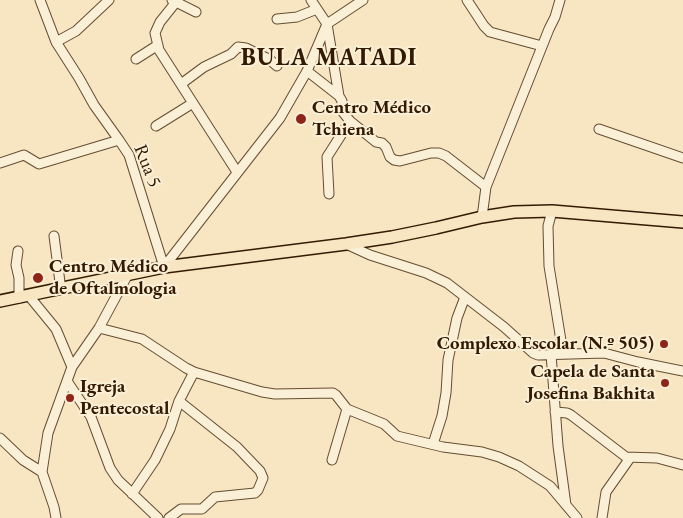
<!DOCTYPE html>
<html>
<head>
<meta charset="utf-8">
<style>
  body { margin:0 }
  canvas { display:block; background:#f7e6c1 }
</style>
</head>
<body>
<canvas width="683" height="518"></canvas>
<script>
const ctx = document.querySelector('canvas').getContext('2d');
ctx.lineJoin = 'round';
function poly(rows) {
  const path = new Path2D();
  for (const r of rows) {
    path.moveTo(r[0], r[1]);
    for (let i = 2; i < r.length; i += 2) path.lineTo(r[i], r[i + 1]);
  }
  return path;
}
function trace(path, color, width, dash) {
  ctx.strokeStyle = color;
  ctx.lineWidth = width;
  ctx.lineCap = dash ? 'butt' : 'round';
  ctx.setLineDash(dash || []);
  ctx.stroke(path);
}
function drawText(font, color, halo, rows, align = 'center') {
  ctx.font = font + ' "EB Garamond",serif';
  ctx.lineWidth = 4;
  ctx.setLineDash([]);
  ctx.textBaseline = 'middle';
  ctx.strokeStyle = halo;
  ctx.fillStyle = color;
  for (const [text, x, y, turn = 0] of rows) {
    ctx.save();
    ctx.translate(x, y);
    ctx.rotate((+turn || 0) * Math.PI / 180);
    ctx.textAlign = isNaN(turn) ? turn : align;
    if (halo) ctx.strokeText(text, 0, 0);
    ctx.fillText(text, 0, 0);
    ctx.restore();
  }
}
const minor = poly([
  [40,0,56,42,79,78,94,105,119,140],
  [172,0,196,12],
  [311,0,327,24,339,96],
  [467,0,484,26,490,32,542,46],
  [176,2,160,22,155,33,159,50,237,172],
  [277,19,297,17,317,9],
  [56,42,76,31,109,0],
  [136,59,158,45],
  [307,71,339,96,342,101,342,111,350,121,376,142,382,143,386,147,390,157,394,160,400,161,431,153,439,153,446,156,486,187],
  [181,84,204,67,231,54,238,47,246,48,258,54,269,59,277,66],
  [156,126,193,103],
  [599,129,683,158],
  [0,163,24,155,39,164,119,140,129,155,164,267],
  [329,194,327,157,350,121],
  [552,211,548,226,549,266,563,353],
  [482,217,486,187,549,29,555,17,560,0],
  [54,236,61,290],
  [346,244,370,255,426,273,447,283,504,327,533,353,538,355,604,353,638,362,683,371],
  [18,251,16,265,19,278,19,298],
  [164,267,280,118,307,71,327,24,363,0],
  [29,296,56,329,72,367],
  [99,328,142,339,186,368,194,372,262,392,275,394,333,393,336,395,347,409,384,424,397,436,443,447,482,452,499,457,519,466,550,486,577,518],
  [551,354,558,446,566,505],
  [67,381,91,417,110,468,118,480,158,518],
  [555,412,567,413,571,415,626,457,657,458,683,465],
  [0,438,23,460,42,472],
  [433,444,442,416,446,393,448,360,457,318,465,297],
  [332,460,347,409],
  [132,494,155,460,170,429,179,401,194,372],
  [56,518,54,507,42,472,48,433,72,367,99,328,127,276],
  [169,518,181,509,202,509,215,497,255,493,258,490,263,478,260,471,237,447,179,401],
  [602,518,606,492,630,458]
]);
const major = poly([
  [0,301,164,267,346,244,392,237,436,228,482,217,514,212,552,211,683,222]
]);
trace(minor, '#654d32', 11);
trace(major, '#341a02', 14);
trace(minor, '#faefd7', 9);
trace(major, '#f7e6c1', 11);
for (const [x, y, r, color] of [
  [301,119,6,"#8f2418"],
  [38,278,6,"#8f2418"],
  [664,344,5,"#8f2418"],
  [665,383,5,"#8f2418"],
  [70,398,5,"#8f2418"]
]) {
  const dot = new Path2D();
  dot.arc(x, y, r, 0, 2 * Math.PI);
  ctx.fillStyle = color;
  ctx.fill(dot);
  trace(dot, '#faefd7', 2);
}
drawText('bold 19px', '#341a02', '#faefd7', [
  ["Centro Médico",312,108],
  ["Tchiena",312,130],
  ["Centro Médico",49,267],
  ["de Oftalmologia",49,289],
  ["Complexo Escolar (N.º 505)",654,344,"right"],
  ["Capela de Santa",655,372,"right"],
  ["Josefina Bakhita",655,394,"right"],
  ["Igreja",80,387],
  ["Pentecostal",80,409]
], 'left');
drawText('19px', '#341a02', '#faefd7', [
  ["Rua 5",147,166,68]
]);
ctx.letterSpacing = '1px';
drawText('bold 24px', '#341a02', '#faefd7', [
  ["BULA MATADI",329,58]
]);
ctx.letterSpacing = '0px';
</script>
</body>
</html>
